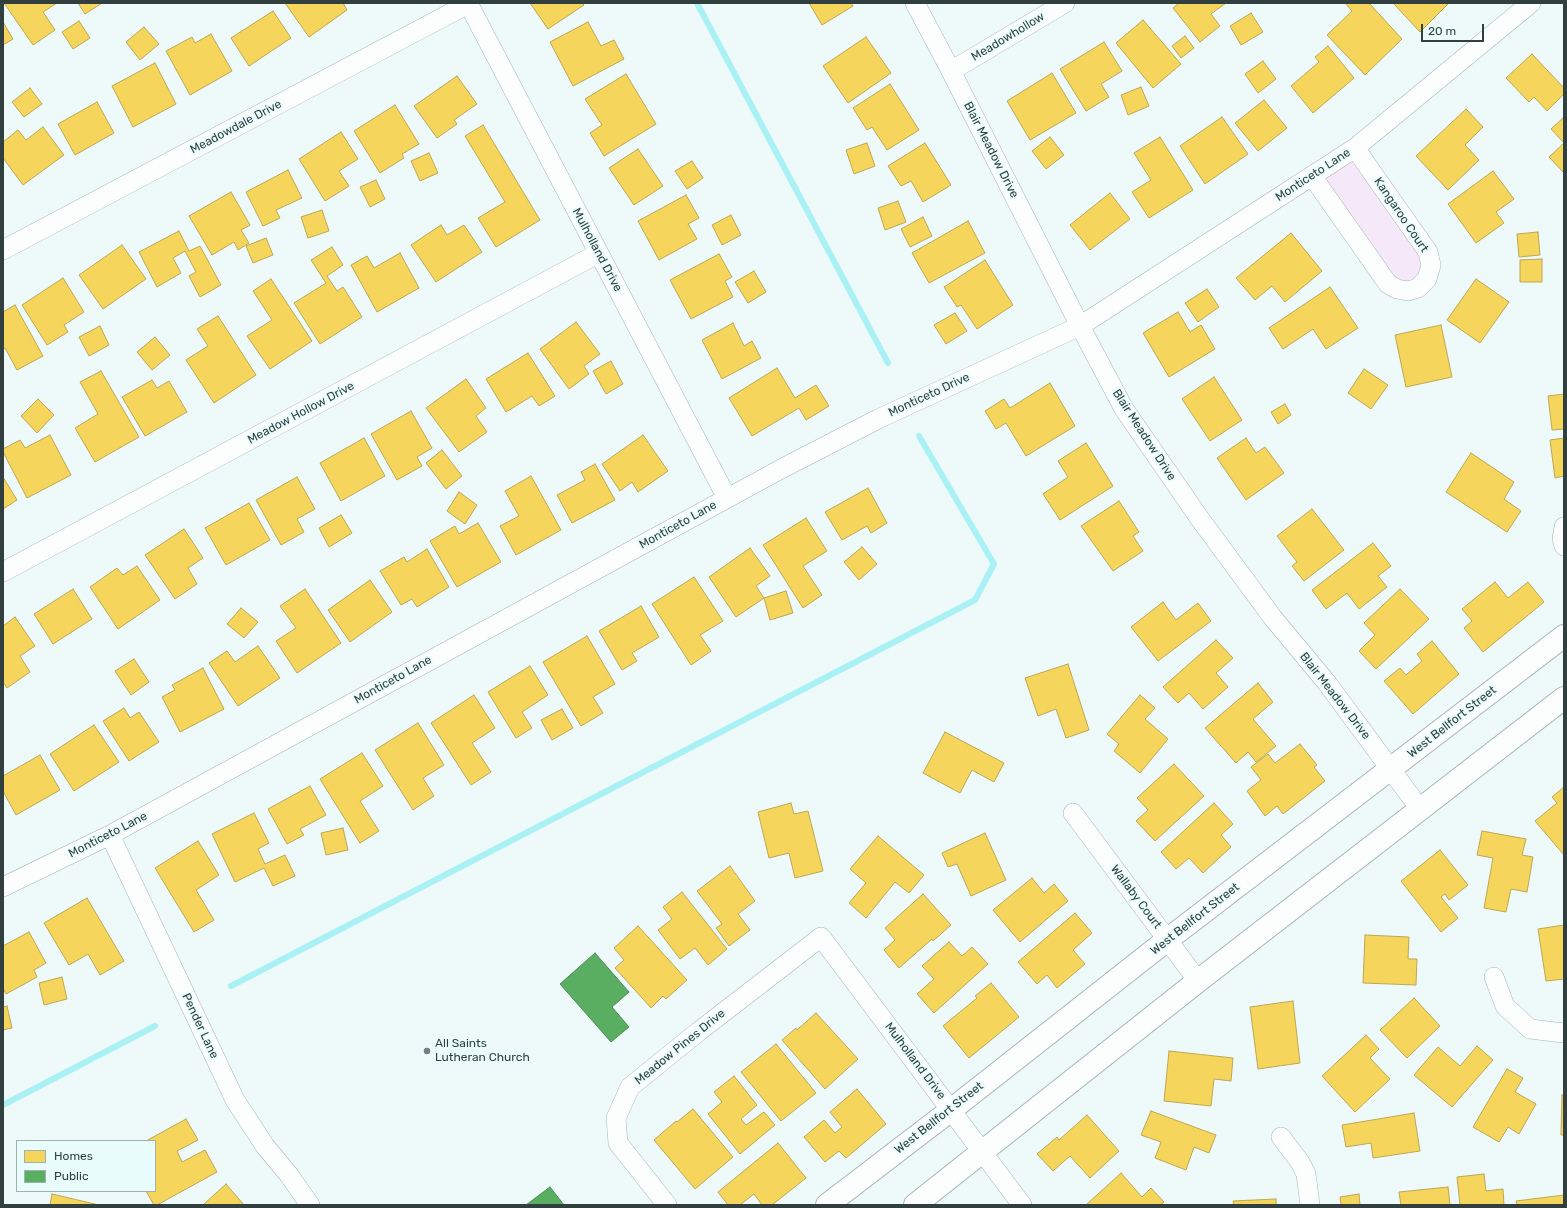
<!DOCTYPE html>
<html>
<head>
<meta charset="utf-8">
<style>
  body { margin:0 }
  #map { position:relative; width:1567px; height:1208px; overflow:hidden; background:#eef9f9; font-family:Rubik,sans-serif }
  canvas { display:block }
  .frame { position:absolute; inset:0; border:4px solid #323f3f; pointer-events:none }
  .legend { position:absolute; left:16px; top:1140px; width:140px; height:52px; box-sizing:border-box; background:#eafdfd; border:1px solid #a0b1b1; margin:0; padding:5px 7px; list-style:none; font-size:12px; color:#323f3f }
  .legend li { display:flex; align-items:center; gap:8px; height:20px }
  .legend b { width:20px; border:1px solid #a0b1b1 }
  .scale { position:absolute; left:1421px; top:24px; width:63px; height:18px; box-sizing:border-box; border:2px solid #323f3f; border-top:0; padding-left:5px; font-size:12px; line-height:14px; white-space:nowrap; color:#323f3f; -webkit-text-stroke:3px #eafdfd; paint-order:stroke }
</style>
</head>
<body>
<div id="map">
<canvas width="1567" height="1208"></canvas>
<div class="frame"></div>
<ul class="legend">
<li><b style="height:11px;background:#f6d55c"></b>Homes</li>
<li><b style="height:11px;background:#5aae61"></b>Public</li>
</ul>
<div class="scale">20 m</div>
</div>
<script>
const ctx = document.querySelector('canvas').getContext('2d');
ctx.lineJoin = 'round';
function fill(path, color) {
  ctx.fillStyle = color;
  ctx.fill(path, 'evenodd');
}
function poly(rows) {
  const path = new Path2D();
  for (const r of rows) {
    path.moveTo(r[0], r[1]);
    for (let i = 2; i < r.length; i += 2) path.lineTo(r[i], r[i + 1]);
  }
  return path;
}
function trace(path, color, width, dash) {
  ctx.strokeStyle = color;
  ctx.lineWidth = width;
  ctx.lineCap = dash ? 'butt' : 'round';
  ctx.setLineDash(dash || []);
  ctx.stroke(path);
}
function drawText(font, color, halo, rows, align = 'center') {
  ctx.font = font + ' Rubik,sans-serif';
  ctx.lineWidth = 4;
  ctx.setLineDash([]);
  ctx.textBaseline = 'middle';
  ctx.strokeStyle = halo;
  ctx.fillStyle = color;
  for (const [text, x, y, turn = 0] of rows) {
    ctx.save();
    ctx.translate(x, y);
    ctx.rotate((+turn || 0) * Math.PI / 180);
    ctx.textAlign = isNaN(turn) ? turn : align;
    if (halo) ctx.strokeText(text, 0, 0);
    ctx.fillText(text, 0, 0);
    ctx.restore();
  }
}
fill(poly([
  [1354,152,1426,253,1425,278,1398,287,1314,176]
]), '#f5e8f8');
const homes = poly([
  [4,3,57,3,43,12,55,30,33,45,4,3],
  [78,3,102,3,85,14,78,3],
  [285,3,343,3,347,10,309,37,285,3],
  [530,3,582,3,584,5,548,29,530,3],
  [809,3,851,3,853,6,822,25,809,3],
  [1179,3,1226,3,1211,14,1220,26,1200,42,1173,8,1179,3],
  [1345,3,1369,3,1402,39,1365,75,1327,35,1352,11,1345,3],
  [1393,3,1449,3,1420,32,1393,3],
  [273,11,291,38,249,66,231,38,273,11],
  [1251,13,1263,32,1241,45,1230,26,1251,13],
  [1143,20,1181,64,1153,88,1116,43,1143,20],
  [79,21,90,38,73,49,62,32,79,21],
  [3,22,13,39,3,45,3,22],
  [588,22,601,46,614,40,624,59,573,86,550,42,588,22],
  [144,27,159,44,140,60,126,42,144,27],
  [211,34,232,71,190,95,166,51,192,37,195,43,211,34],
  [1185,36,1194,48,1181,58,1172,46,1185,36],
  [866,37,891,73,848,103,823,66,866,37],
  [1104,42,1122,71,1101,84,1109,97,1086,111,1060,69,1104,42],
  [1328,46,1354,78,1313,113,1291,86,1319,62,1315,57,1328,46],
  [1532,54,1564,88,1564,94,1547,111,1534,97,1529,102,1506,78,1532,54],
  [1263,61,1276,79,1258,93,1245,74,1263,61],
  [155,63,176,104,133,127,112,86,155,63],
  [1052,73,1076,113,1030,140,1007,101,1052,73],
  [626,74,656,124,604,156,590,133,602,125,585,99,626,74],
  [457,76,477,104,454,120,457,124,437,138,414,106,457,76],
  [890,84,919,130,887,150,872,127,867,130,853,108,890,84],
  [1141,87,1149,106,1128,115,1121,95,1141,87],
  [30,88,42,104,24,117,12,102,30,88],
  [1264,100,1287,128,1258,151,1235,123,1264,100],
  [97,102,114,133,75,155,58,124,97,102],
  [395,105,419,144,402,154,404,158,380,173,354,131,395,105],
  [1466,109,1483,127,1465,145,1479,160,1448,190,1416,156,1466,109],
  [1222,117,1248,154,1205,184,1180,146,1222,117],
  [1564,117,1564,173,1549,157,1564,143,1551,129,1564,117],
  [483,125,540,220,496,247,478,218,505,202,465,136,483,125],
  [43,127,64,155,23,185,3,158,3,142,18,130,26,140,43,127],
  [341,132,358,159,339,171,349,186,325,201,299,159,341,132],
  [1050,137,1064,155,1046,169,1032,151,1050,137],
  [1160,137,1193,190,1149,218,1132,192,1151,180,1134,153,1160,137],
  [867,143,875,166,854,174,846,150,867,143],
  [925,143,951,185,923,202,911,181,901,186,888,166,925,143],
  [638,149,663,186,634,205,609,168,638,149],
  [429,153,438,173,420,181,411,161,429,153],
  [692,161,703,178,687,189,675,171,692,161],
  [288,170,302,198,276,210,280,218,263,226,246,192,288,170],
  [1493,171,1514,199,1496,212,1504,223,1476,243,1448,204,1493,171],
  [376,180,385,199,370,207,360,187,376,180],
  [231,192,250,225,241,230,249,243,238,250,234,242,212,255,189,216,231,192],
  [1110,193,1130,219,1090,250,1070,225,1110,193],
  [686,195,699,218,688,224,697,239,659,260,638,221,686,195],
  [898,201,906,222,885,230,878,208,898,201],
  [322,210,329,231,308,238,301,217,322,210],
  [731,215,741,235,722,245,712,225,731,215],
  [923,217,932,236,910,247,901,229,923,217],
  [968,221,985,253,929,283,912,253,968,221],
  [441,225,447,235,464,225,482,252,436,282,411,245,441,225],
  [179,231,189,251,200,246,221,285,200,297,189,276,196,272,185,251,173,258,181,273,157,287,139,252,179,231],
  [1538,232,1540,255,1519,257,1517,234,1538,232],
  [1291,233,1322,271,1285,302,1272,286,1255,300,1236,278,1291,233],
  [266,238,273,255,253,263,246,246,266,238],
  [122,245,146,279,103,309,79,275,122,245],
  [332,247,343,265,327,276,337,291,343,287,362,317,320,344,294,303,326,283,311,260,332,247],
  [400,253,419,288,377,312,351,265,367,256,374,268,400,253],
  [719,254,732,277,725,281,733,297,691,319,670,280,719,254],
  [1542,259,1542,282,1520,282,1520,260,1542,259],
  [985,260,1013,305,977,329,961,305,957,307,944,287,985,260],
  [754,271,766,292,748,303,735,282,754,271],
  [63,278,84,312,64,325,68,332,47,345,22,305,63,278],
  [271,279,312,341,270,369,247,336,272,320,253,291,271,279],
  [1476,279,1509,302,1480,343,1447,320,1476,279],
  [1330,287,1358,328,1326,349,1313,329,1283,349,1269,328,1330,287],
  [1207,289,1219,307,1198,322,1185,303,1207,289],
  [15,305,43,356,17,370,5,348,3,349,3,312,15,305],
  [1178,312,1190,332,1201,325,1215,349,1169,377,1143,333,1178,312],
  [955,313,967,331,946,344,934,325,955,313],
  [218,316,256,375,214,403,186,360,208,346,197,329,218,316],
  [576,322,600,354,584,366,589,374,569,389,540,349,576,322],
  [733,323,744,346,752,341,761,358,722,379,702,340,733,323],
  [1441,325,1452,377,1406,387,1395,335,1441,325],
  [100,326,109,345,89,356,79,337,100,326],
  [155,337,170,355,152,370,137,352,155,337],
  [528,353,555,396,539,406,532,396,506,412,486,379,528,353],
  [611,361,623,384,606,394,593,371,611,361],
  [777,368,795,398,816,385,829,406,806,420,799,408,752,436,729,398,777,368],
  [1364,369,1388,385,1371,409,1348,393,1364,369],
  [101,371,139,437,95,462,75,428,98,414,80,382,101,371],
  [1214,377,1242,420,1210,441,1182,399,1214,377],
  [466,379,486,408,476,416,487,432,459,452,426,408,466,379],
  [152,380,157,388,169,381,187,412,145,436,122,397,152,380],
  [1050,383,1075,426,1026,456,1006,423,996,429,985,411,1004,399,1010,408,1050,383],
  [1564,394,1564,429,1552,430,1548,396,1564,394],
  [38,399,54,415,37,433,21,416,38,399],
  [1285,404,1291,415,1278,424,1271,412,1285,404],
  [411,411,432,448,417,457,422,466,397,480,371,434,411,411],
  [50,435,71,475,27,498,3,452,3,449,20,440,25,448,50,435],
  [643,435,668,471,638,492,632,482,620,491,602,464,643,435],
  [364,438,385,476,341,501,320,463,364,438],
  [1246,438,1256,453,1265,447,1284,473,1246,500,1217,458,1246,438],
  [1564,438,1564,476,1555,478,1550,440,1564,438],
  [1086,443,1113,486,1060,520,1043,494,1068,477,1058,461,1086,443],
  [442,450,462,476,446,489,426,463,442,450],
  [1471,453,1514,482,1504,499,1521,511,1507,532,1446,492,1471,453],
  [595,464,615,500,572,523,557,495,585,480,581,472,595,464],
  [531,476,561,530,516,555,500,526,519,516,505,491,531,476],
  [3,477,17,500,3,509,3,477],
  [297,477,315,509,297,519,304,532,281,545,256,500,297,477],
  [868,488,887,523,871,533,867,526,842,540,825,512,868,488],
  [459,492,477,505,465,524,447,511,459,492],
  [1119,501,1139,532,1133,536,1143,551,1113,571,1081,526,1119,501],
  [249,503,270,540,226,565,205,528,249,503],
  [1312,509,1344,550,1304,581,1292,566,1297,562,1277,536,1312,509],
  [341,515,352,533,329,547,319,528,341,515],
  [806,518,827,551,803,566,822,595,803,608,763,545,806,518],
  [478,523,501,562,457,587,430,541,455,526,459,534,478,523],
  [184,529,203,558,188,568,197,584,175,599,145,555,184,529],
  [1373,543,1391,566,1378,576,1387,587,1359,609,1347,593,1326,609,1312,590,1373,543],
  [862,547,877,564,859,580,844,562,862,547],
  [750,548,770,576,756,586,764,598,736,617,709,577,750,548],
  [427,549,449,587,417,607,412,599,401,605,380,571,404,557,407,562,427,549],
  [137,566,160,600,118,629,90,587,117,568,123,575,137,566],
  [694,577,723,621,700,635,711,651,691,665,652,604,694,577],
  [370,580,392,612,350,642,328,610,370,580],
  [1495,582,1508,598,1528,582,1544,602,1483,652,1464,628,1472,621,1462,609,1495,582],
  [73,589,92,619,53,644,34,614,73,589],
  [305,589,341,643,297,673,276,641,296,628,280,606,305,589],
  [1400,589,1429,619,1376,669,1359,651,1375,635,1364,623,1400,589],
  [786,591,793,613,770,620,764,598,786,591],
  [1163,602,1176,620,1198,603,1211,621,1158,661,1131,627,1163,602],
  [641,606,659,637,632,653,637,661,622,670,599,631,641,606],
  [241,608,258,622,244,638,227,624,241,608],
  [15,617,35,646,20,656,30,672,7,688,3,682,3,626,15,617],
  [587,636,615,684,593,697,603,713,581,726,543,662,587,636],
  [1216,640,1233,658,1216,673,1228,687,1203,709,1189,693,1178,703,1163,687,1216,640],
  [1432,641,1459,674,1413,714,1384,681,1400,668,1406,675,1422,661,1417,654,1432,641],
  [258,646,280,678,238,706,209,663,227,651,235,662,258,646],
  [134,659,149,682,131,695,115,671,134,659],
  [1068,664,1089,730,1066,738,1056,709,1038,716,1025,678,1068,664],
  [530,666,548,695,522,712,532,728,516,738,488,692,530,666],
  [203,668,224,709,180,732,162,697,175,690,172,685,203,668],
  [1258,683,1273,702,1253,719,1276,746,1256,762,1248,752,1236,763,1205,728,1258,683],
  [474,695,495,728,472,743,491,772,471,785,431,723,474,695],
  [1140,695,1155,708,1145,719,1168,739,1140,773,1114,751,1119,744,1107,734,1140,695],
  [124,708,130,718,139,712,159,742,129,761,103,721,124,708],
  [562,709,573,728,552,740,541,720,562,709],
  [418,723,444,765,423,778,434,796,413,810,375,750,418,723],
  [94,725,119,762,74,791,50,754,94,725],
  [945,732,1004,763,994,782,972,770,960,793,923,773,945,732],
  [1300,744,1317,765,1314,767,1325,781,1283,814,1277,806,1265,816,1247,791,1261,780,1251,767,1268,754,1275,763,1300,744],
  [362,753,383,786,360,801,379,831,360,843,320,779,362,753],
  [40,755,60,790,16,815,3,791,3,776,40,755],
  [1174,764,1204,796,1155,841,1136,821,1148,810,1137,798,1174,764],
  [310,786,326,815,300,829,304,835,287,844,268,809,310,786],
  [1564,787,1564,855,1535,821,1557,803,1552,797,1564,787],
  [791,803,794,814,808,811,823,871,795,878,789,853,769,858,758,812,791,803],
  [1214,803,1233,824,1221,835,1231,847,1203,873,1189,858,1176,869,1161,852,1214,803],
  [254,813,269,843,258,849,265,864,285,855,295,876,273,886,264,868,235,882,212,834,254,813],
  [343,828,348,850,326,855,321,833,343,828],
  [1482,831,1526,839,1522,855,1533,857,1527,892,1511,889,1506,912,1484,908,1493,858,1477,855,1482,831],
  [985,833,1006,880,971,896,957,864,948,867,942,853,985,833],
  [878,836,924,875,909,893,895,882,866,918,849,903,866,883,850,869,878,836],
  [198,841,219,875,196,890,214,920,194,932,155,868,198,841],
  [1440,850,1468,885,1449,900,1445,894,1441,897,1458,918,1441,932,1401,881,1440,850],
  [730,866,755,901,738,914,750,930,729,946,716,928,722,924,697,891,730,866],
  [1032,878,1044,893,1054,884,1068,901,1020,942,993,910,1032,878],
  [682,892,727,949,708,965,695,948,680,959,658,930,672,919,663,907,682,892],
  [923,894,951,925,933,941,932,939,899,968,884,950,895,940,885,928,923,894],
  [87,898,124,961,100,975,88,954,69,965,44,923,87,898],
  [1075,913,1092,933,1073,950,1085,964,1057,988,1047,975,1037,984,1018,962,1075,913],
  [1564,925,1564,979,1546,981,1538,929,1564,925],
  [638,926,687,980,666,999,663,996,651,1008,615,968,624,960,614,948,638,926],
  [29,932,46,963,34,970,37,977,6,994,3,988,3,946,29,932],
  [1365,935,1409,937,1408,959,1417,959,1416,985,1363,983,1365,935],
  [949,942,962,956,972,947,988,964,934,1013,917,994,934,979,922,966,949,942],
  [62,977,67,999,44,1005,39,983,62,977],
  [991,983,1019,1017,969,1058,943,1026,977,998,975,996,991,983],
  [1414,998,1440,1026,1407,1058,1380,1030,1414,998],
  [1293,1001,1300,1063,1258,1069,1250,1007,1293,1001],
  [7,1006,12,1028,3,1030,3,1007,7,1006],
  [816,1013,858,1059,825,1089,782,1040,796,1028,797,1030,816,1013],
  [1366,1035,1379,1049,1370,1058,1390,1079,1355,1112,1322,1076,1366,1035],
  [776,1044,816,1093,781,1121,741,1072,776,1044],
  [1477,1046,1493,1060,1452,1107,1414,1075,1438,1047,1460,1066,1477,1046],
  [1169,1051,1233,1058,1231,1081,1214,1079,1211,1106,1164,1101,1169,1051],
  [1507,1069,1523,1078,1515,1092,1536,1104,1519,1134,1508,1127,1499,1142,1473,1127,1507,1069],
  [734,1076,757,1105,741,1119,746,1125,764,1112,775,1125,740,1154,708,1114,722,1102,714,1092,734,1076],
  [857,1089,886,1124,846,1158,839,1151,825,1162,804,1137,824,1120,835,1133,842,1127,830,1112,857,1089],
  [1562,1095,1564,1095,1564,1135,1561,1135,1562,1095],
  [693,1109,733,1157,695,1189,654,1140,676,1121,677,1122,693,1109],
  [1151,1111,1216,1135,1209,1153,1194,1147,1186,1170,1155,1158,1161,1142,1141,1135,1151,1111],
  [1414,1113,1420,1151,1373,1158,1371,1143,1346,1147,1342,1125,1414,1113],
  [1087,1115,1119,1151,1090,1178,1070,1156,1053,1171,1037,1154,1057,1137,1059,1140,1087,1115],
  [186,1119,198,1140,177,1151,182,1162,205,1150,217,1172,157,1205,154,1205,146,1191,155,1191,155,1141,146,1141,186,1119],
  [778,1143,806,1178,772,1205,762,1205,754,1194,740,1205,728,1205,718,1192,778,1143],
  [1121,1173,1142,1197,1151,1188,1164,1202,1160,1205,1086,1205,1121,1173],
  [1484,1174,1486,1191,1503,1189,1504,1205,1460,1205,1457,1177,1484,1174],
  [226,1184,244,1205,203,1205,226,1184],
  [1448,1187,1450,1205,1401,1205,1399,1192,1448,1187],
  [52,1194,99,1205,50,1205,52,1194],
  [1359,1194,1360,1205,1341,1205,1340,1197,1359,1194],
  [1564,1195,1564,1205,1517,1205,1516,1201,1564,1195],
  [1276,1199,1276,1205,1234,1205,1233,1201,1276,1199]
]);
fill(homes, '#f6d55c');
trace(homes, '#bba853', 1);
const public = poly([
  [595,953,629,992,612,1007,629,1027,611,1042,560,984,595,953],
  [550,1187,564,1205,526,1205,550,1187]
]);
fill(public, '#5aae61');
trace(public, '#4e8d57', 1);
trace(poly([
  [697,3,888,363],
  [231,986,975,600,994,564,919,436],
  [3,1105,155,1026]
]), '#a9f1f4', 6);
const street = poly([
  [468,3,727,498],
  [915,3,951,71,1080,326,1124,409,1200,519,1273,618,1327,683,1420,809],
  [951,71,1065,3],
  [1312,176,1388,284,1397,289,1408,291,1418,288,1427,279,1431,265,1428,252,1355,148],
  [3,250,468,4],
  [1564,527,1562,539,1564,546],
  [3,572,599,253],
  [1073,813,1198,981],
  [110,835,235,1100,265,1146,289,1175,310,1205],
  [3,887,110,835,781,469,878,419,1080,326,1355,148,1531,3],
  [1494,977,1505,1006,1530,1029,1564,1033],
  [1281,1137,1300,1162,1306,1174,1310,1205],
  [667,1205,618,1143,616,1118,630,1087,698,1032,821,937,1022,1205]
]);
const secondary = poly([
  [827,1205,951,1110,1167,940,1564,636],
  [915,1205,1198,981,1564,698]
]);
trace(street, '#a9b4b4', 20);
trace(secondary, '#a9b4b4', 24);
trace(street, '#fcfefe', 19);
trace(secondary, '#fcfefe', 22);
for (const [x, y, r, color] of [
  [427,1051,4,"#748080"]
]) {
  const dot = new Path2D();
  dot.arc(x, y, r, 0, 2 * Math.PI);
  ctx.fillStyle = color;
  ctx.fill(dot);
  trace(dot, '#eafdfd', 1.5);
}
drawText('12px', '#323f3f', '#eafdfd', [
  ["Meadowhollow",1008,37,-31],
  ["Meadowdale Drive",236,127,-28],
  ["Blair Meadow Drive",991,150,63],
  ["Monticeto Lane",1313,175,-33],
  ["Kangaroo Court",1401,215,56],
  ["Mulholland Drive",597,250,62],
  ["Monticeto Drive",929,395,-25],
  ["Meadow Hollow Drive",301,413,-28],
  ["Blair Meadow Drive",1144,435,57],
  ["Monticeto Lane",678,525,-29],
  ["Monticeto Lane",393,680,-29],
  ["Blair Meadow Drive",1335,696,52],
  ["West Bellfort Street",1452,722,-38],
  ["Monticeto Lane",108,835,-27],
  ["Wallaby Court",1136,897,53],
  ["West Bellfort Street",1195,919,-38],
  ["Pender Lane",200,1026,65],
  ["Meadow Pines Drive",680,1047,-39],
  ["Mulholland Drive",915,1061,53],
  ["West Bellfort Street",939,1118,-38]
]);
drawText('12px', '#323f3f', '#eafdfd', [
  ["All Saints",435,1044],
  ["Lutheran Church",435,1058]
], 'left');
</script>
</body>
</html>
